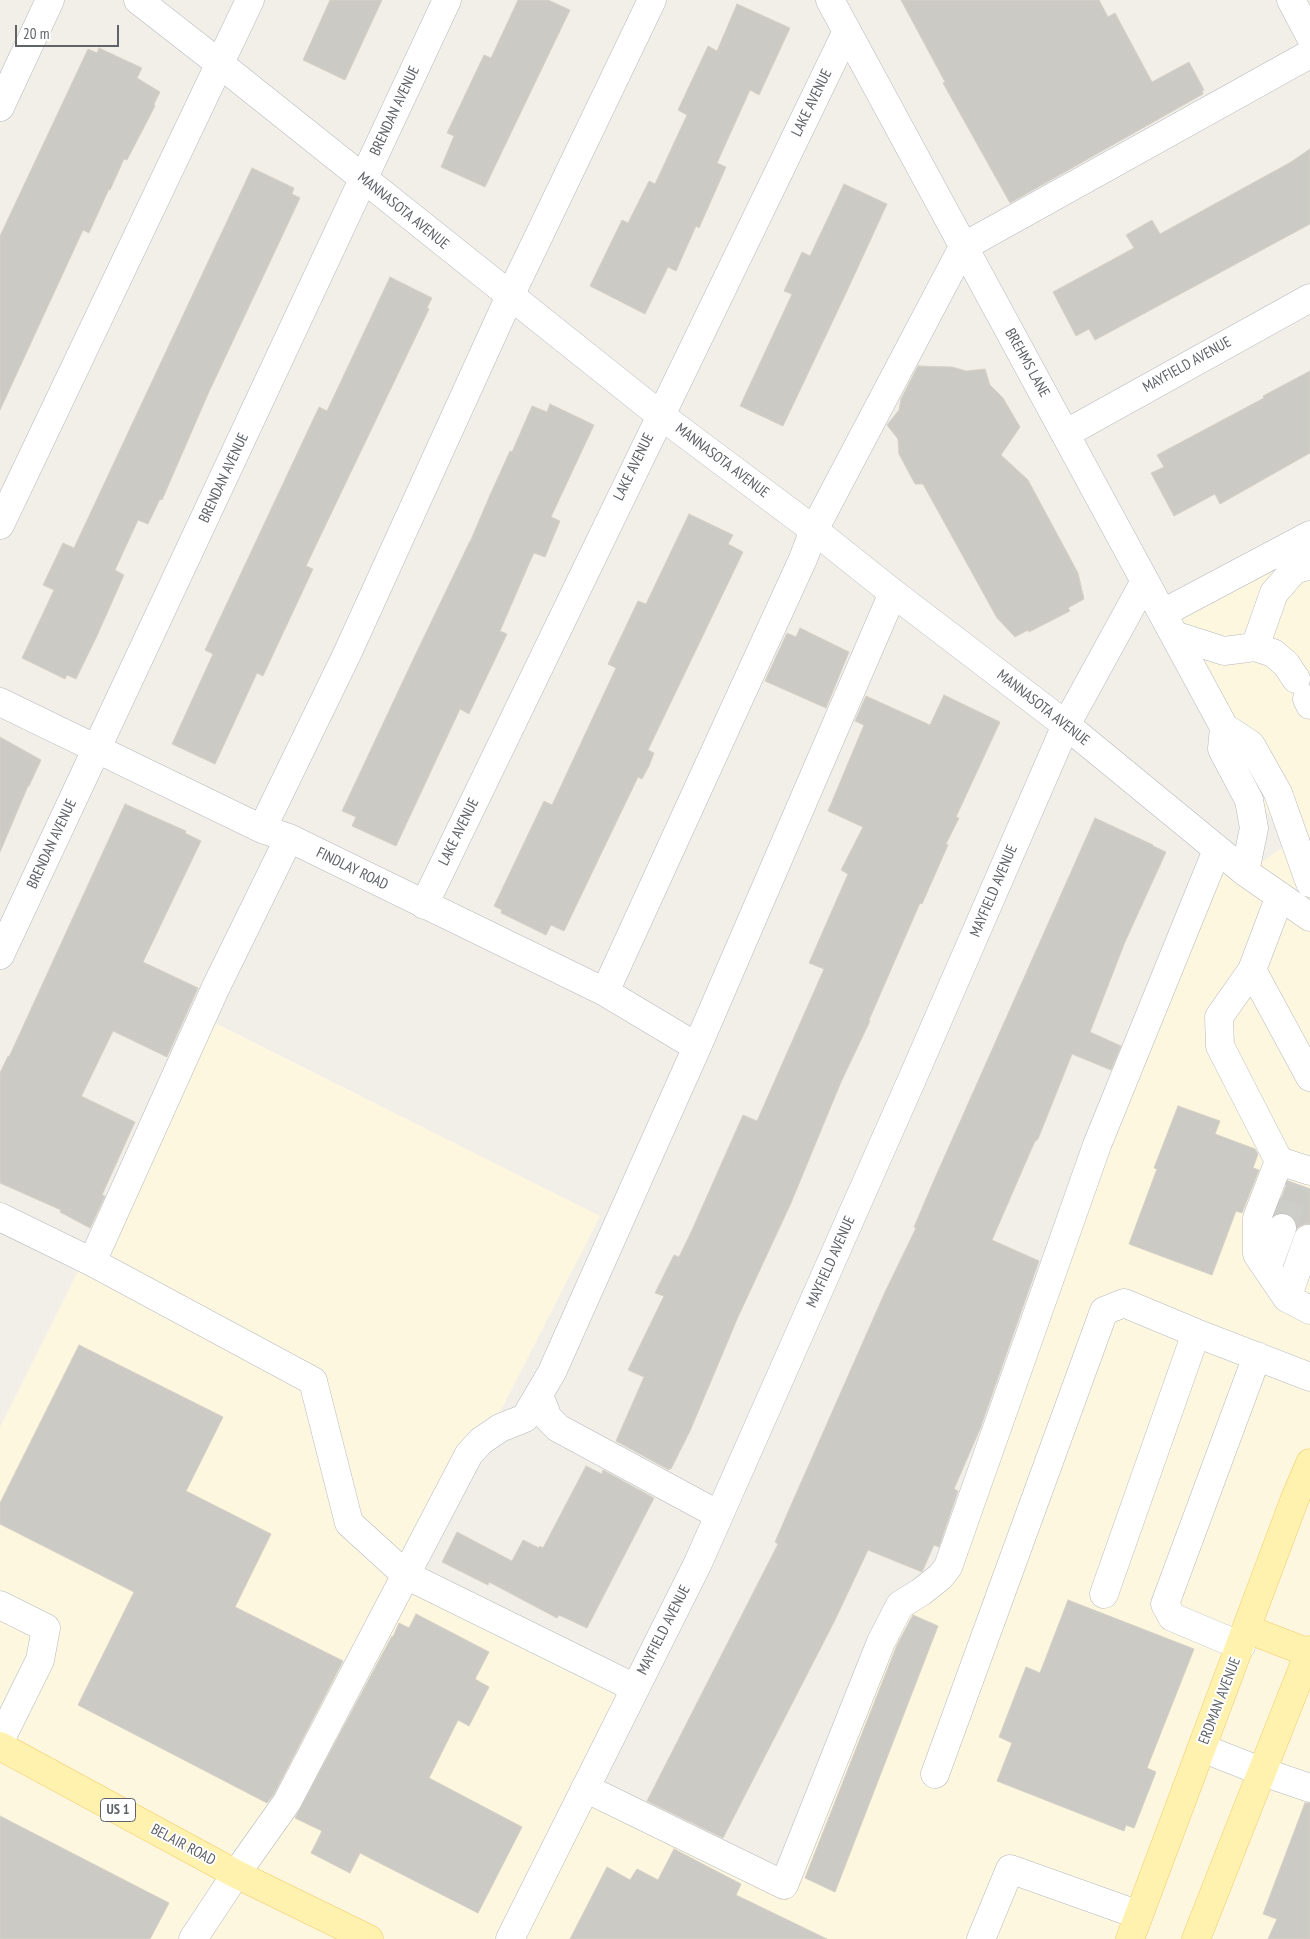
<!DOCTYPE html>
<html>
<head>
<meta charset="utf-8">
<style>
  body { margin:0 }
  #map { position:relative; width:1310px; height:1939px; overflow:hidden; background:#f1efe8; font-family:"PT Sans Narrow",sans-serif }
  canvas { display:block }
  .scale { position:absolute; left:15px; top:25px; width:104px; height:22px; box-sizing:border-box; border:2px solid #5f6368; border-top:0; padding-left:6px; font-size:15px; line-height:18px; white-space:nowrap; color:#5f6368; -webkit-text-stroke:4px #fff; paint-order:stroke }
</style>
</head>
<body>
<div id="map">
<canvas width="1310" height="1939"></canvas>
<div class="scale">20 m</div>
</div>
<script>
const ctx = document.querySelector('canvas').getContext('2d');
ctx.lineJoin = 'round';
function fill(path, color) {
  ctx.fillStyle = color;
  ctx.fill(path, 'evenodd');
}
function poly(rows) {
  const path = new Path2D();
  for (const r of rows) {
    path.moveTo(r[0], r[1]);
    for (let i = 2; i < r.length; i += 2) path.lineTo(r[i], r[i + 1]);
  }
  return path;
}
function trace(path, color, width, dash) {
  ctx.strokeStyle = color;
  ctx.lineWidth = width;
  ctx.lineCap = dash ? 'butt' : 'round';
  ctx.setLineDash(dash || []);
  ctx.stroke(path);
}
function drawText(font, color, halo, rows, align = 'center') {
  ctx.font = font + ' "PT Sans Narrow",sans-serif';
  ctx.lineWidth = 4;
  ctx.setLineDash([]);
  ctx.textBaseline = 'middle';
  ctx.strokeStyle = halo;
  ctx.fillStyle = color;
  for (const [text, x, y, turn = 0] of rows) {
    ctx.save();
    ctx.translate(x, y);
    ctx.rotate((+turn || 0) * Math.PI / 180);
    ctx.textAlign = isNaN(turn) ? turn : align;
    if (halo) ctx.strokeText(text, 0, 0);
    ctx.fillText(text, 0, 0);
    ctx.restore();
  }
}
fill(poly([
  [1310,541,1310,1939,0,1939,0,1427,205,1018,600,1216,416,1577,633,1693,589,1781,787,1884,898,1605,951,1565,1217,847,1249,871,1286,845,1161,623]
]), '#fef7e0');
const building = poly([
  [330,0,382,0,345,80,303,60,330,0],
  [518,0,548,0,570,10,485,187,441,167,454,136,447,133,484,55,491,58,518,0],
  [901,0,1099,0,1108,17,1115,13,1152,82,1189,62,1204,90,1202,91,1203,94,1010,203,943,83,945,82,901,0],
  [737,4,790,28,759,95,750,90,717,163,726,167,699,228,696,226,676,271,668,267,645,314,590,286,622,220,628,223,649,181,655,184,687,115,678,110,708,46,717,51,737,4],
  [99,48,142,68,137,78,160,92,154,104,155,106,127,160,124,159,110,190,109,189,89,233,83,230,0,410,0,236,88,49,97,53,99,48],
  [1310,149,1310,224,1095,340,1089,329,1076,336,1053,292,1134,248,1126,235,1152,220,1160,234,1291,162,1310,149],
  [252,168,294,188,292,194,300,198,208,394,162,500,160,499,148,524,138,520,115,570,124,575,96,638,76,679,67,675,65,679,22,658,54,590,43,585,63,543,74,548,252,168],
  [844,184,887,204,847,291,783,426,740,406,792,294,784,291,802,252,810,256,844,184],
  [390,277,432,298,427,308,429,309,306,566,313,569,263,676,257,673,215,764,172,744,213,654,205,650,319,407,327,411,390,277],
  [918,366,952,367,966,371,985,369,990,385,1003,398,1020,427,1001,455,1028,480,1078,573,1084,599,1068,608,1070,611,1029,632,1028,630,1015,637,997,618,923,484,915,484,899,454,898,439,887,425,899,410,901,399,918,366],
  [1310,371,1310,453,1220,504,1215,494,1174,516,1151,473,1164,467,1157,455,1264,398,1263,396,1310,371],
  [550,404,594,425,551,517,560,521,545,557,534,553,532,557,500,631,507,634,469,714,460,709,396,846,352,826,356,817,342,811,411,664,470,541,470,542,490,495,510,451,512,452,532,406,547,412,550,404],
  [689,514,733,535,728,544,743,552,648,750,654,753,649,766,642,779,638,777,564,931,551,925,546,935,501,913,502,910,494,906,544,801,552,805,616,668,608,664,638,601,646,604,689,514],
  [800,628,849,652,826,708,765,681,787,633,796,637,800,628],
  [944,695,1000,722,956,817,959,818,946,844,948,845,922,904,920,903,869,1020,870,1021,841,1082,791,1203,738,1317,690,1431,671,1469,670,1468,669,1470,616,1441,644,1377,628,1370,664,1296,655,1293,674,1255,679,1257,692,1230,743,1115,757,1121,824,969,809,963,848,874,841,870,863,827,828,811,864,725,855,721,866,696,930,725,944,695],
  [0,737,41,760,29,786,28,786,0,852,0,737],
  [125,804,186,831,185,833,201,841,143,962,198,988,167,1057,113,1031,82,1095,81,1096,135,1122,102,1195,105,1196,90,1228,60,1212,61,1210,0,1183,0,1073,8,1056,9,1057,125,804],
  [1095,818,1153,845,1153,846,1166,852,1125,942,1090,1032,1121,1046,1111,1070,1072,1054,1038,1139,1036,1141,1035,1141,992,1240,1039,1261,980,1429,954,1489,958,1491,939,1547,934,1545,922,1572,868,1550,835,1620,723,1838,647,1801,778,1544,775,1542,788,1512,885,1292,916,1228,914,1227,931,1187,1095,818],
  [1178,1106,1220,1121,1215,1134,1255,1149,1258,1154,1253,1168,1259,1170,1242,1213,1236,1211,1212,1275,1129,1244,1157,1169,1154,1168,1178,1106],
  [1288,1181,1310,1189,1310,1224,1305,1224,1297,1228,1294,1218,1288,1214,1280,1213,1275,1214,1288,1181],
  [79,1345,223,1417,186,1491,271,1534,235,1607,343,1661,274,1794,267,1803,78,1705,134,1592,0,1524,0,1503,79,1345],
  [586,1466,602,1474,603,1470,654,1498,587,1628,559,1615,557,1618,489,1582,488,1585,442,1562,457,1532,512,1561,523,1540,539,1548,540,1546,543,1548,586,1466],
  [1068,1600,1194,1649,1147,1768,1156,1772,1134,1828,1126,1825,1124,1831,997,1781,1012,1743,999,1737,1026,1667,1040,1673,1068,1600],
  [416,1614,489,1652,475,1679,489,1687,469,1726,458,1720,429,1778,522,1827,478,1913,360,1853,350,1873,311,1853,322,1831,295,1818,392,1636,393,1637,399,1623,409,1628,416,1614],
  [913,1615,938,1626,835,1892,805,1878,897,1645,913,1615],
  [1305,1803,1310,1803,1310,1939,1268,1939,1277,1919,1263,1914,1305,1803],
  [0,1816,169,1903,150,1939,0,1939,0,1816],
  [674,1849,741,1884,736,1895,827,1939,570,1939,607,1867,630,1880,637,1869,658,1880,674,1849]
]);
fill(building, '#cccac5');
trace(building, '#d6d1c6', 1);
trace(poly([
  [1282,1228,1297,1184]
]), '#ccccc8', 28, [28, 14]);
const minor = poly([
  [138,0,220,64,660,415,814,530,893,593,1066,725,1245,872,1310,917],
  [830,0,1224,727,1251,745,1278,793,1310,883],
  [1291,0,1310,36],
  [0,107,50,0],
  [1065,434,1310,298],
  [0,525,250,0],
  [1163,613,1310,535],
  [1174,635,1224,651,1255,647,1273,653,1286,664,1296,679],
  [1255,647,1274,593,1294,570,1310,565],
  [1307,699,1310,705],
  [0,702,262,829,289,838,605,992,697,1047],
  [1224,727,1222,749,1249,800,1254,828,1245,872],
  [262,829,347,654,510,296,652,0],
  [1280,896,1252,970,1219,1017,1220,1046,1279,1161,1310,1171],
  [424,905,847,31],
  [0,955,447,0],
  [1252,970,1310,1077],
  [605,992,803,559,814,530,963,247,1310,54],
  [1279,1161,1257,1218,1257,1254,1287,1298,1310,1310],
  [0,1217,92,1262,313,1381,349,1523,406,1575,635,1688],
  [92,1262,215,989,289,838],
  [1267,1269,1282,1228],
  [1287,1298,1308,1239],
  [539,1395,548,1418,558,1428,719,1515],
  [1104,1594,1196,1333],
  [0,1605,46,1628,40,1660,0,1741],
  [1241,1646,1172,1617,1165,1604,1257,1356],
  [1202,1748,1263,1772,1310,1788],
  [935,1774,1104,1311,1124,1303,1196,1333,1310,1377],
  [585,1788,784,1885,881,1642,900,1605,921,1592,940,1577,948,1567,1097,1145,1217,850],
  [193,1939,236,1874,287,1802,469,1454,481,1441,500,1428,525,1418,552,1372,697,1047,893,593],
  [510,1939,698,1563,913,1077,1066,725,1145,581],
  [981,1939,1010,1869,1139,1915]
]);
const major = poly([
  [1247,1629,1309,1653],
  [0,1746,236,1874,369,1939],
  [1130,1939,1294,1501,1310,1463],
  [1196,1939,1310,1650]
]);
trace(minor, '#b5b8bc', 29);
trace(major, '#f2c960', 29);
trace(minor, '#fff', 28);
trace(major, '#fff2af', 28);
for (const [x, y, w] of [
  [118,1810,35]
]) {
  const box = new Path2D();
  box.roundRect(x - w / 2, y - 11.5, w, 23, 4);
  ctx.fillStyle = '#fff';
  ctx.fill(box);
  trace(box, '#5f6368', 1);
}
drawText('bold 14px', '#5f6368', null, [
  ["US 1",118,1810]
]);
drawText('15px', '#5f6368', '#fff', [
  ["LAKE AVENUE",812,103,-64],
  ["BRENDAN AVENUE",395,111,-65],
  ["MANNASOTA AVENUE",403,211,39],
  ["BREHMS LANE",1027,363,61],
  ["MAYFIELD AVENUE",1187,365,-29],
  ["MANNASOTA AVENUE",722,461,37],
  ["LAKE AVENUE",634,467,-64],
  ["BRENDAN AVENUE",224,478,-65],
  ["MANNASOTA AVENUE",1043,708,38],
  ["LAKE AVENUE",459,832,-64],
  ["BRENDAN AVENUE",52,844,-65],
  ["FINDLAY ROAD",352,869,26],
  ["MAYFIELD AVENUE",994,891,-67],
  ["MAYFIELD AVENUE",831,1262,-66],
  ["MAYFIELD AVENUE",664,1630,-63],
  ["ERDMAN AVENUE",1220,1701,-69],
  ["BELAIR ROAD",183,1845,28]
]);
</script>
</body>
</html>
